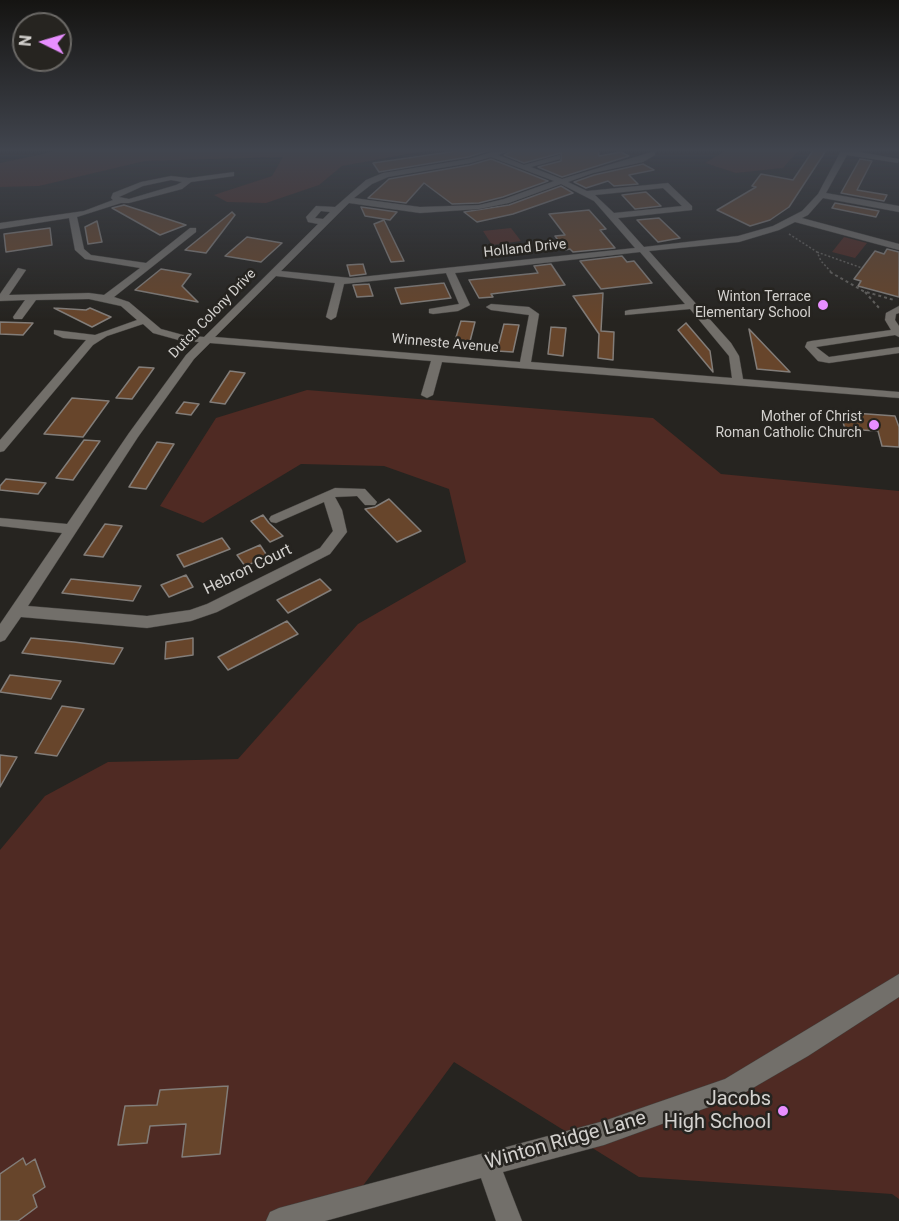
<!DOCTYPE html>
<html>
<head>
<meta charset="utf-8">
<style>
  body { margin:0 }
  #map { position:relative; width:899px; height:1221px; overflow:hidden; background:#262420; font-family:Roboto,sans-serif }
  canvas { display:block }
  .north { position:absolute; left:12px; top:12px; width:60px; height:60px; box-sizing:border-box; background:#262420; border:2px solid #6b6966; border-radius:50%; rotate:275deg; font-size:16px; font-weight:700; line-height:24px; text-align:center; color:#d3d1ce }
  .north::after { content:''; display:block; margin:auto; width:21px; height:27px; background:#e88eff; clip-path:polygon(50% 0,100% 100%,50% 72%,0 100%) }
</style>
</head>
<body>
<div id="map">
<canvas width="899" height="1221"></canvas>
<div class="north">N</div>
</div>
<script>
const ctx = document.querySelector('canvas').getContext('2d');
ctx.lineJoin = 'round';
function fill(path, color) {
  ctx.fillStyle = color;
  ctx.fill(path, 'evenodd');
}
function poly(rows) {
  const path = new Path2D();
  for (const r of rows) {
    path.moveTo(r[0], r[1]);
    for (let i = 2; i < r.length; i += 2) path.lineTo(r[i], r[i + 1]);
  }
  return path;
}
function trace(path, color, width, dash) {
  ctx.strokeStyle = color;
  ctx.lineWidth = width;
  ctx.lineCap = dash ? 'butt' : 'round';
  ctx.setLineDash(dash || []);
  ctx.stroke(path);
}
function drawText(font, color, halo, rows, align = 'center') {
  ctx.font = font + ' Roboto,sans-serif';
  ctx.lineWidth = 5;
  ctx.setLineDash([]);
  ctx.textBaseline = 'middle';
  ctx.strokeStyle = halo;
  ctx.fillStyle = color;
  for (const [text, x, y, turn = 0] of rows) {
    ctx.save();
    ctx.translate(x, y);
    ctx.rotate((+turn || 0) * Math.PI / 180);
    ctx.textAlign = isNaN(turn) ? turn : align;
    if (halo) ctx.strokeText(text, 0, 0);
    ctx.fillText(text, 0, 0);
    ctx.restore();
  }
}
fill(poly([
  [66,149,436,149,342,166,319,185,266,203,227,202,214,195,272,176,283,157,145,161,39,186,0,187,0,163],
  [728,149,800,149,783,168,736,173,705,163],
  [511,228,521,241,492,245,483,231],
  [844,237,867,243,855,258,832,252],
  [307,390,653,418,721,474,899,491,899,1199,892,1194,639,1177,454,1062,351,1202,279,1221,0,1221,0,850,45,796,108,762,238,759,358,624,466,562,449,489,384,466,301,464,203,523,160,506,216,418]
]), '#4f2a23');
const building = poly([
  [470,149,494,149,468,157,379,172,373,163,470,149],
  [516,149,598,149,599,156,621,152,629,156,562,177,538,167,561,161,561,153,524,163,504,155,516,149],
  [814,149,827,149,789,207,770,220,750,226,717,210,756,187,752,186,761,174,793,180,814,149],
  [491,159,548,181,503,197,479,203,452,204,424,183,406,203,368,198,389,179,470,165,491,159],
  [860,159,872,161,857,190,887,195,884,201,841,193,860,159],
  [643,164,654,170,629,175,638,184,614,186,608,181,586,188,574,182,594,175,643,164],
  [561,186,573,193,513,214,477,222,464,212,509,205,561,186],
  [646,192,661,206,635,209,622,195,646,192],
  [835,203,879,211,876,217,832,208,835,203],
  [124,205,186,225,160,235,112,208,124,205],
  [361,207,397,212,390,220,365,216,361,207],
  [589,210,606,229,600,230,615,248,573,252,570,249,565,250,555,236,565,235,549,214,589,210],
  [232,212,235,215,206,253,185,250,232,212],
  [659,218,680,238,658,242,637,220,659,218],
  [384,220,404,261,391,262,374,224,384,220],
  [97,221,102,242,88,244,85,227,97,221],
  [50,228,52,245,6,252,4,234,50,228],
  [247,237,282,243,261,262,225,256,247,237],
  [887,249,899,252,899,297,858,286,861,281,854,279,875,251,884,254,887,249],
  [622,256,627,262,634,261,652,283,601,289,580,261,622,256],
  [363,264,366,274,350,276,347,265,363,264],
  [551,264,565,285,491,294,493,297,479,298,469,280,538,273,534,266,551,264],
  [161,269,191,274,182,286,198,302,135,290,161,269],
  [444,283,451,298,401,304,395,288,444,283],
  [369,284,373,296,357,297,353,285,369,284],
  [603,293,601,331,614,332,613,360,598,358,599,334,573,296,603,293],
  [54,308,86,310,90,308,111,317,92,327,54,308],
  [461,321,475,322,468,349,453,347,461,321],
  [0,322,33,323,23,335,0,334,0,322],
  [686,323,710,351,713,372,678,330,686,323],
  [504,324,519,325,513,352,497,351,504,324],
  [551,327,566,328,563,356,548,354,551,327],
  [749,329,790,372,757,369,749,329],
  [139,367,154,368,132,399,116,398,139,367],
  [230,371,245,373,225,404,210,402,230,371],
  [72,398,109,401,83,437,44,434,72,398],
  [184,402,199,404,191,415,176,413,184,402],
  [840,412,895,416,899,427,899,447,882,446,878,431,845,429,840,412],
  [84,440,100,441,73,480,56,478,84,440],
  [157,442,174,444,146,489,129,487,157,442],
  [6,479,46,483,38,494,0,490,0,486,6,479],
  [389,499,421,531,397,542,365,509,375,507,389,499],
  [263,515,269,523,283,536,270,542,251,521,263,515],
  [105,524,122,526,103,557,84,555,105,524],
  [222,538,230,549,184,567,177,555,222,538],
  [260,545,268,557,245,566,237,555,260,545],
  [186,575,193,587,169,597,161,585,186,575],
  [71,579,141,586,133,601,62,593,71,579],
  [320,579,331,590,288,613,277,600,320,579],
  [287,621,298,634,228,670,218,657,287,621],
  [31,638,74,642,123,648,114,664,22,653,31,638],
  [193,638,193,655,165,659,166,642,193,638],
  [10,675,61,681,51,699,0,692,10,675],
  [62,706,84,709,57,756,35,753,62,706],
  [0,755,17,757,0,787,0,755],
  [228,1086,220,1154,182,1157,186,1124,150,1126,147,1143,118,1145,125,1106,157,1105,160,1090,228,1086],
  [23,1158,26,1165,35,1159,45,1187,33,1195,37,1207,18,1221,0,1221,0,1174,23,1158]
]);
fill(building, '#67452b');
trace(building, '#827d79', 1.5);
const minor = poly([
  [502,149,514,149,498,155,524,165,560,155,560,159,531,167,562,179,655,151,655,155,643,162,593,173,568,182,587,191,668,183,692,206,692,210,618,218,644,247,738,236,773,226,802,211,818,194,842,149,899,159,898,163,847,155,826,193,899,206,899,212,823,198,808,215,802,218,899,244,899,250,795,222,779,230,739,242,649,251,731,343,739,356,743,379,899,392,899,398,442,362,433,395,427,398,421,395,431,361,210,343,194,359,138,437,28,606,147,616,190,610,207,604,320,548,333,531,324,502,276,523,271,522,269,519,271,516,335,488,365,489,377,502,375,505,365,505,357,496,335,497,342,510,347,532,330,554,217,612,191,621,147,628,21,617,5,640,0,642,0,624,62,533,0,526,0,518,67,524,129,433,186,355,199,342,182,341,153,333,143,324,107,336,93,345,4,451,0,452,0,440,86,340,63,338,54,334,54,330,95,335,137,320,121,306,89,299,36,300,22,319,14,319,13,317,25,300,0,301,0,294,18,268,26,270,9,295,89,293,104,295,140,268,85,259,75,250,69,218,0,229,0,223,84,211,113,200,111,198,113,193,141,182,171,176,189,178,234,172,234,176,191,182,182,189,129,203,121,203,77,217,84,249,91,255,146,263,190,228,196,228,196,232,114,297,129,302,161,329,183,335,204,337,318,224,308,222,306,217,316,206,335,207,366,180,383,173,469,159,502,149],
  [491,157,554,181,504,199,479,205,420,207,354,198,372,184,388,177,470,163,491,157],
  [171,180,182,182,176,185,129,199,119,197,143,186,171,180],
  [561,184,594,201,635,248,351,278,281,271,349,203,420,213,479,209,509,203,561,184],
  [663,188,682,206,614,213,595,195,663,188],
  [321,211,330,212,323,219,315,218,321,211],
  [640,252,685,304,629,310,625,311,625,315,690,309,729,356,732,378,531,362,539,314,529,307,491,304,486,307,491,310,529,315,520,362,215,337,276,276,335,283,326,317,331,320,336,317,344,284,446,273,459,304,429,309,429,313,433,314,458,311,470,305,455,273,640,252],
  [899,306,899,313,896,314,895,320,899,326,899,337,895,335,816,347,829,357,899,347,899,353,829,363,818,361,805,347,807,342,811,341,891,330,885,320,886,313,899,306],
  [899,974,899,997,808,1056,739,1096,604,1145,503,1172,522,1221,496,1221,481,1178,325,1221,266,1221,270,1212,279,1208,604,1121,725,1079,899,974]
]);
trace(minor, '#42403d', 1);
trace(poly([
  [789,234,817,252,821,261,832,273],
  [817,252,862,268]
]), '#615f5b', 1.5, [2, 2]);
trace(poly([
  [830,272,863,291,894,300],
  [865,292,880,309]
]), '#615f5b', 2, [3, 3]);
fill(minor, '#726f6a');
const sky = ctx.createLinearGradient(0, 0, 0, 320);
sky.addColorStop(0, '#151412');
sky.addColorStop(0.47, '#41454e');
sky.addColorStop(1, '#41454e00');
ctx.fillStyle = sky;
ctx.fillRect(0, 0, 899, 320);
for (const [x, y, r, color] of [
  [823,305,6,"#e88eff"],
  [874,425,6,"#e88eff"],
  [783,1111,6,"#e88eff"]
]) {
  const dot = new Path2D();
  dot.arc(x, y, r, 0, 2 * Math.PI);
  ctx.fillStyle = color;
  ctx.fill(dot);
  trace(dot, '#262420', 2);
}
drawText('14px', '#d3d1ce', '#262420', [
  ["Holland Drive",525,249,-6],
  ["Dutch Colony Drive",213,314,-46],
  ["Winneste Avenue",445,344,5]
]);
drawText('14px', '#d3d1ce', '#262420', [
  ["Winton Terrace",811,297],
  ["Elementary School",811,313],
  ["Mother of Christ",862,417],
  ["Roman Catholic Church",862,433]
], 'right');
drawText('16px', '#d3d1ce', '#262420', [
  ["Hebron Court",248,570,-26]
]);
drawText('20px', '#d3d1ce', '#262420', [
  ["Jacobs",771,1100],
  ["High School",771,1123]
], 'right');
drawText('20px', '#d3d1ce', '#262420', [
  ["Winton Ridge Lane",566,1141,-16]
]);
</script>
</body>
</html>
